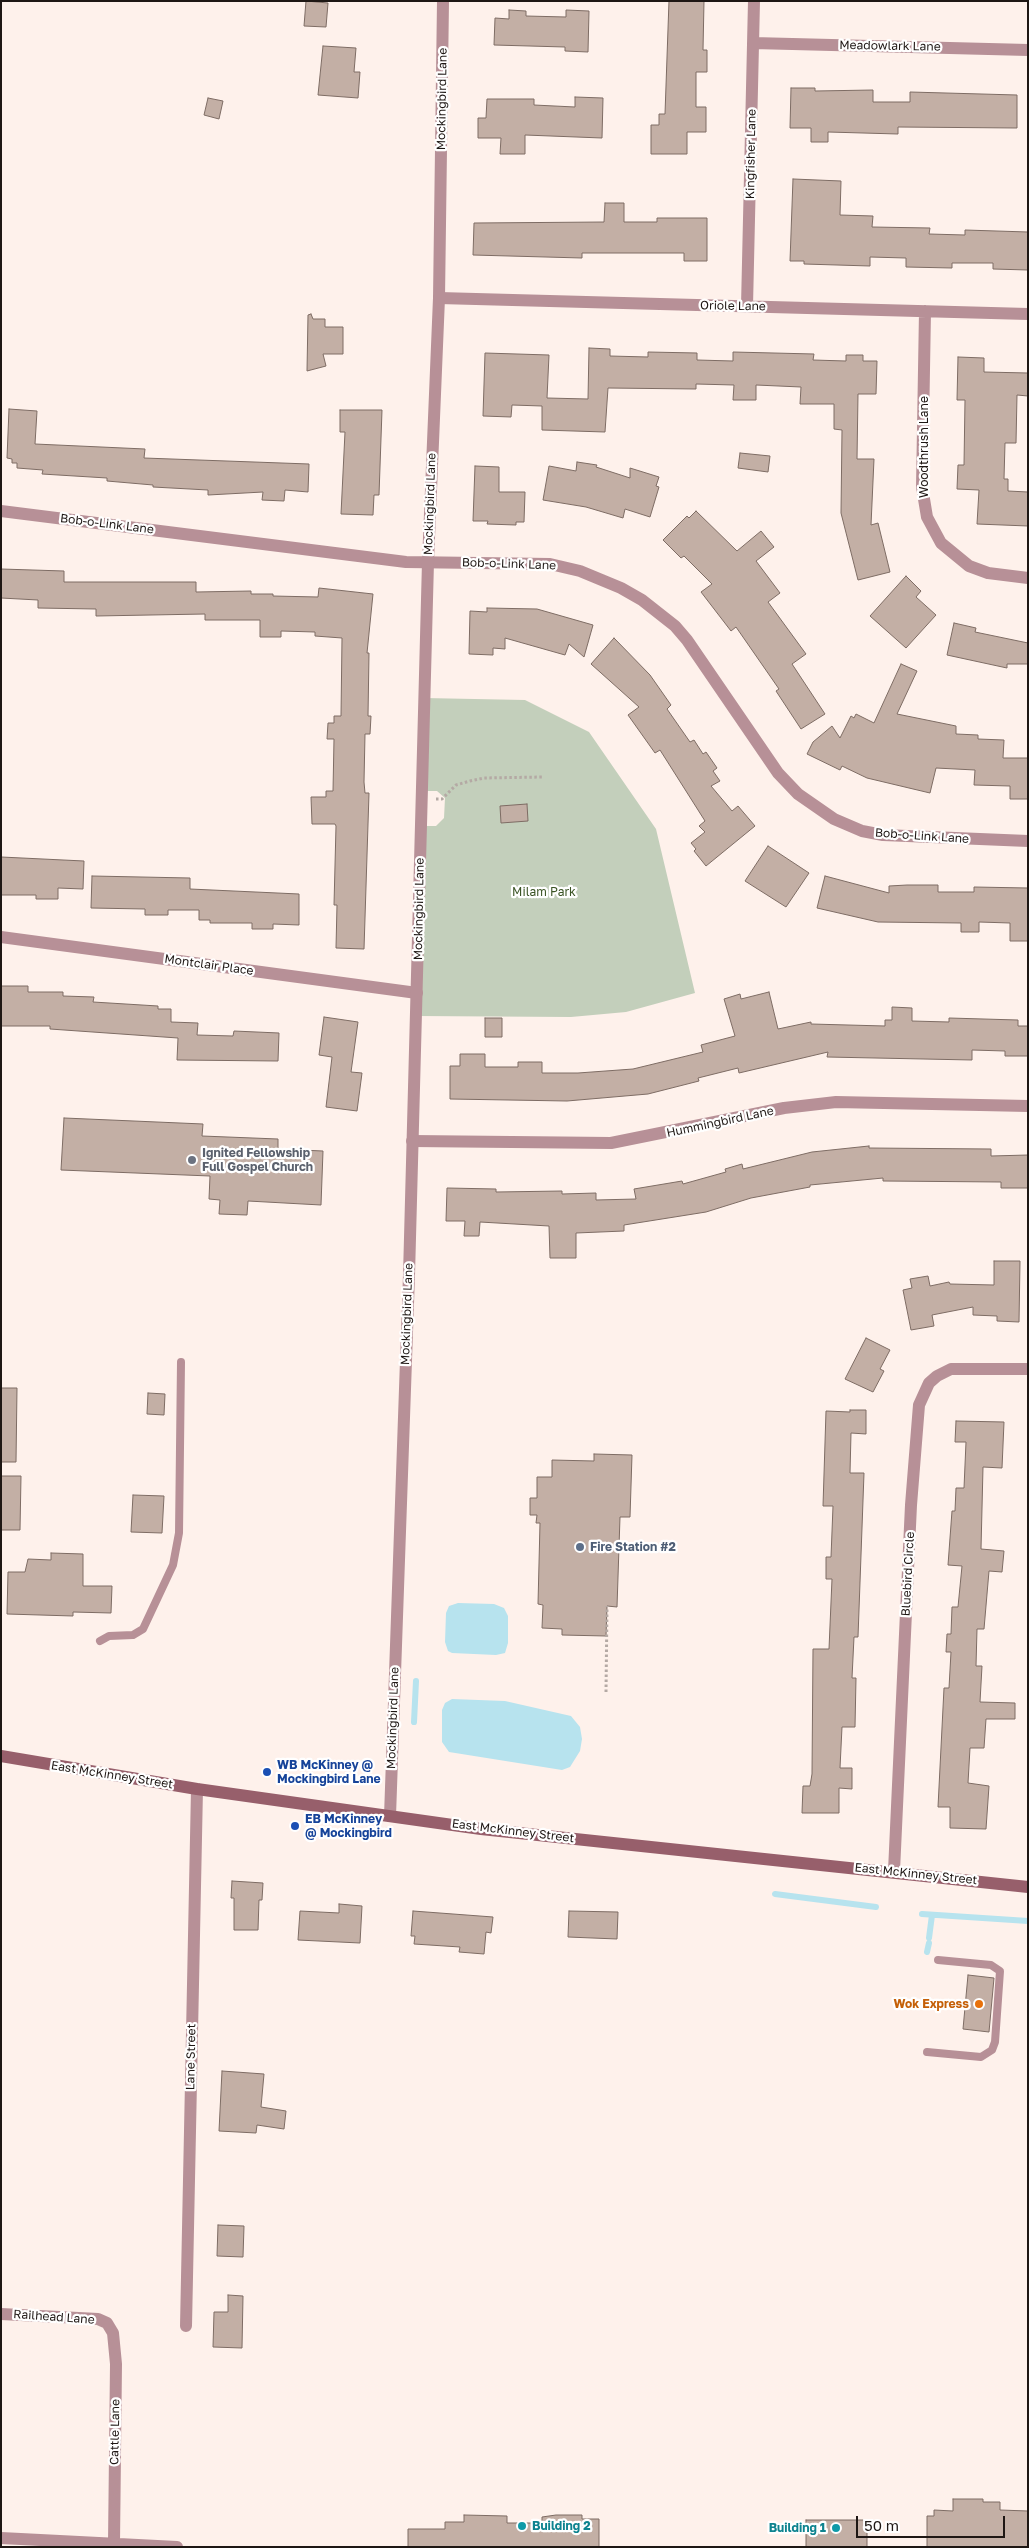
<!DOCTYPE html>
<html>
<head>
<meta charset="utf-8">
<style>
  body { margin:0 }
  #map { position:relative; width:1029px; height:2548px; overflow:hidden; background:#fef1eb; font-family:"Golos Text",sans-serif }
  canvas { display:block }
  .frame { position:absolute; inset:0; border:2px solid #1e1714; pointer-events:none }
  .scale { position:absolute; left:856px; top:2516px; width:149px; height:22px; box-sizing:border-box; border:2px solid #1e1714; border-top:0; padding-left:6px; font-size:15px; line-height:18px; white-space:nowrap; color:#1e1714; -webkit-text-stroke:4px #fff; paint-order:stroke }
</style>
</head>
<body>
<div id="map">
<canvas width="1029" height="2548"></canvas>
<div class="frame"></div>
<div class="scale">50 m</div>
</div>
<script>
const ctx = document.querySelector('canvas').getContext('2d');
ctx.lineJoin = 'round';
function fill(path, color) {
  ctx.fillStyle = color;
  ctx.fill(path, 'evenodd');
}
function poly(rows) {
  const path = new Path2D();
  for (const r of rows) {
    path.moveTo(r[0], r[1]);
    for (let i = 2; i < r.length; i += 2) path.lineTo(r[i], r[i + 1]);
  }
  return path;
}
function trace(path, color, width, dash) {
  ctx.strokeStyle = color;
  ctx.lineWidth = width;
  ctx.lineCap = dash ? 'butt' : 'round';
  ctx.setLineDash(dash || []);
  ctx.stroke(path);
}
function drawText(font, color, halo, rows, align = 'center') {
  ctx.font = font + ' "Golos Text",sans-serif';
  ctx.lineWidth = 4.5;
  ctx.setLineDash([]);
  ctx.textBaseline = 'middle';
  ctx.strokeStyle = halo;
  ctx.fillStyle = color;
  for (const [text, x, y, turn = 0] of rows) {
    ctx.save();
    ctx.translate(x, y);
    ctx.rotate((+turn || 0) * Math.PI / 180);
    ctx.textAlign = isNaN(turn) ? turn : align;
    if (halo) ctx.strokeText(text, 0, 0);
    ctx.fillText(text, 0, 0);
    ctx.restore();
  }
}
fill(poly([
  [424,698,525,700,589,732,656,829,695,993,626,1012,571,1017,416,1016,421,826,436,826,444,818,445,798,437,791,422,791]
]), '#c3cfbb');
fill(poly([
  [458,1603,494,1604,504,1608,508,1616,508,1643,505,1653,496,1655,452,1653,448,1651,445,1642,446,1613,449,1606],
  [452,1699,505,1701,571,1716,580,1727,582,1739,580,1751,570,1767,562,1770,449,1752,442,1742,442,1710,445,1703]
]), '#b7e3ee');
trace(poly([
  [414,1722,416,1681],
  [775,1894,876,1907],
  [922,1914,1028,1921],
  [929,1938,932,1915],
  [927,1952,929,1943]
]), '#b7e3ee', 6);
const building = poly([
  [306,1,328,3,326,27,304,26,306,1],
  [669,1,704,1,703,50,707,50,707,72,696,72,696,107,706,107,706,132,687,132,687,154,651,154,651,125,659,125,659,114,665,114,669,1],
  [509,10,526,11,526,16,566,17,566,10,589,11,588,52,565,51,565,47,494,45,495,18,509,19,509,10],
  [323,46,356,48,354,72,360,72,358,98,318,95,323,46],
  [791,88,815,88,815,91,873,90,873,102,910,102,910,92,1017,95,1017,128,898,127,898,134,828,132,828,142,811,142,811,128,790,128,791,88],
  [575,97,603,98,602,138,525,135,525,154,500,154,501,138,478,138,478,118,486,118,487,99,534,99,534,105,575,107,575,97],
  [208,98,223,101,219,119,204,115,208,98],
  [793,179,841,181,840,215,873,216,872,227,930,228,929,234,965,235,965,230,1028,232,1028,270,993,269,993,263,952,263,952,268,906,267,906,258,870,257,870,266,804,264,804,261,790,261,793,179],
  [605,203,624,203,624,222,657,222,657,218,707,218,707,261,684,261,684,253,582,253,582,258,473,255,474,223,604,222,605,203],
  [311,314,313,319,325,319,325,327,343,327,343,354,323,354,326,366,307,371,308,315,311,314],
  [589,348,610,349,610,356,648,357,648,352,697,353,697,360,733,361,733,352,814,354,813,360,846,361,846,355,863,355,863,361,877,361,876,394,858,394,857,459,874,459,871,525,878,523,890,572,858,580,841,513,842,430,834,429,834,404,800,404,801,387,756,385,756,400,733,400,734,385,696,384,696,389,608,388,605,432,542,430,542,406,512,405,511,417,483,416,485,353,549,355,547,398,588,399,589,348],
  [958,357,984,358,984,372,1028,373,1028,396,1017,395,1016,443,1005,443,1004,479,1008,479,1008,491,1028,492,1028,526,977,524,979,490,957,489,958,465,964,465,965,400,957,400,958,357],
  [9,409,37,411,35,444,145,449,144,458,309,464,308,492,285,490,284,501,262,500,263,492,208,495,208,490,153,487,153,485,107,481,107,478,42,474,43,470,17,468,17,463,12,463,12,459,7,458,9,409],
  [340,410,382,410,379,495,374,495,373,515,341,514,345,432,340,432,340,410],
  [740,453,770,456,768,472,738,468,740,453],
  [577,462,597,465,596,467,630,478,630,468,659,477,656,486,659,487,650,517,625,509,623,518,586,507,543,500,549,466,576,471,577,462],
  [475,466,499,467,499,492,525,492,524,522,516,522,516,525,487,524,488,521,473,521,475,466],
  [696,511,737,551,761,531,774,547,756,561,780,593,768,602,806,654,792,664,825,714,801,729,776,691,779,689,736,627,731,631,701,592,712,584,684,556,681,558,663,540,687,516,689,518,696,511],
  [1,569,64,571,64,582,196,582,196,592,251,591,251,594,273,594,273,596,318,597,319,588,373,594,367,653,369,653,368,716,371,716,370,734,365,734,364,782,365,793,369,793,364,949,336,948,337,905,334,905,336,826,335,824,312,824,311,797,326,797,326,791,333,791,334,739,327,739,328,723,334,723,334,716,341,716,342,638,315,636,315,632,281,631,281,637,260,637,260,620,205,620,205,614,96,616,96,609,38,608,38,600,1,598,1,569],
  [906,576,921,591,916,597,936,615,906,648,870,616,906,576],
  [487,608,537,609,593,625,584,657,569,644,565,655,505,638,505,649,493,648,493,655,469,654,470,611,487,612,487,608],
  [954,623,976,628,975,632,1028,643,1028,664,1007,664,1007,668,947,655,954,623],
  [614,638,650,675,671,705,667,709,690,742,694,740,703,754,706,752,717,768,713,771,720,781,711,786,732,811,738,806,755,826,706,866,694,851,696,849,691,843,705,832,699,826,705,821,660,750,655,753,628,715,639,707,591,664,614,638],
  [901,664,917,671,897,714,956,726,956,734,978,735,978,739,1004,740,1003,758,1028,758,1028,799,1010,799,1010,786,974,785,975,770,936,768,930,793,867,778,842,766,840,770,807,754,813,742,832,726,840,738,851,716,854,718,856,714,874,723,901,664],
  [527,804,528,821,501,823,500,806,527,804],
  [768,846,809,873,786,907,745,881,768,846],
  [1,857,84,861,83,889,58,888,58,899,36,899,36,895,1,895,1,857],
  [92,876,190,878,190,889,299,894,299,925,273,924,273,929,252,929,252,923,210,923,210,920,199,920,199,910,168,910,168,915,145,915,145,909,91,908,92,876],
  [825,876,889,893,889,886,907,885,938,885,938,892,974,892,974,887,1028,888,1028,941,1010,941,1010,923,979,922,979,932,961,932,961,923,878,922,817,908,825,876],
  [1,986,28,986,28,992,63,992,63,996,94,997,93,1002,158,1006,158,1009,171,1009,171,1022,198,1023,197,1035,233,1036,234,1031,279,1033,278,1061,177,1060,178,1038,50,1029,50,1026,1,1026,1,986],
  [769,992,778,1029,811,1022,811,1024,885,1026,885,1020,892,1020,892,1007,912,1008,912,1021,949,1022,949,1018,1018,1020,1018,1026,1028,1026,1028,1056,1005,1056,1005,1051,972,1050,972,1060,827,1057,828,1052,739,1073,738,1068,698,1078,699,1081,648,1094,567,1101,450,1099,450,1066,460,1066,460,1054,485,1054,485,1067,518,1067,518,1062,542,1062,542,1073,578,1073,633,1069,703,1052,701,1045,735,1036,724,999,740,994,741,999,769,992],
  [324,1017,358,1022,351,1072,362,1073,357,1111,326,1107,332,1057,319,1055,324,1017],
  [485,1018,502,1018,502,1037,485,1037,485,1018],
  [64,1118,203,1124,202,1136,278,1139,278,1149,323,1151,321,1205,248,1201,247,1215,219,1214,220,1200,209,1199,210,1176,61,1170,64,1118],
  [869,1146,869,1148,991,1149,991,1156,1028,1155,1028,1188,1001,1188,1001,1182,883,1181,883,1178,810,1185,810,1187,751,1198,706,1212,624,1225,624,1231,576,1233,576,1258,550,1258,549,1226,480,1222,479,1236,464,1236,465,1221,446,1221,447,1188,496,1189,496,1192,562,1191,562,1194,596,1193,596,1200,636,1199,634,1189,682,1181,683,1184,726,1172,725,1169,742,1164,743,1169,812,1152,869,1146],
  [994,1261,1020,1261,1019,1322,997,1321,997,1316,973,1315,973,1307,932,1315,934,1326,911,1330,903,1290,912,1288,910,1279,928,1276,930,1286,949,1282,950,1284,994,1285,994,1261],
  [866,1338,890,1350,880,1369,884,1371,873,1392,845,1379,866,1338],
  [1,1388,17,1388,16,1462,1,1462,1,1388],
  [148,1393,165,1394,164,1415,147,1414,148,1393],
  [850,1410,866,1410,866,1434,851,1433,850,1473,864,1473,858,1637,854,1637,852,1678,856,1678,855,1727,842,1727,840,1768,852,1768,852,1789,839,1788,839,1813,802,1813,803,1786,810,1786,812,1774,813,1649,829,1649,832,1579,826,1579,826,1557,831,1557,833,1506,823,1506,826,1411,850,1412,850,1410],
  [956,1421,1004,1422,1002,1468,983,1467,981,1549,1004,1551,1002,1572,989,1571,984,1629,977,1629,976,1666,982,1666,980,1702,1015,1703,1015,1719,986,1719,984,1748,970,1748,968,1783,989,1786,986,1829,950,1828,950,1807,938,1807,944,1688,949,1688,951,1652,946,1652,947,1634,951,1634,952,1607,958,1607,962,1566,948,1565,952,1511,955,1511,956,1488,964,1488,966,1442,955,1442,956,1421],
  [594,1454,632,1455,630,1517,620,1517,617,1607,607,1606,606,1636,562,1635,562,1629,542,1628,543,1605,538,1604,540,1523,536,1523,537,1515,530,1515,530,1498,537,1498,537,1477,552,1477,552,1460,594,1461,594,1454],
  [1,1476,21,1476,20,1530,1,1530,1,1476],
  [133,1495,164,1496,162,1533,131,1532,133,1495],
  [51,1553,83,1554,83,1586,112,1586,111,1613,73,1612,73,1616,7,1614,8,1572,25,1572,28,1559,51,1560,51,1553],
  [232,1881,263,1883,262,1900,259,1900,258,1930,234,1930,234,1898,231,1898,232,1881],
  [339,1904,362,1906,360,1943,298,1940,300,1911,339,1913,339,1904],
  [413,1911,493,1917,491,1933,486,1932,484,1954,459,1952,460,1947,414,1944,415,1936,411,1936,413,1911],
  [569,1911,618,1912,617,1939,568,1937,569,1911],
  [968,1975,994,1978,989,2032,963,2029,968,1975],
  [222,2071,264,2074,261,2107,286,2111,284,2129,257,2125,256,2133,219,2131,222,2071],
  [218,2225,244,2226,243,2257,217,2256,218,2225],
  [228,2295,243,2296,242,2348,213,2347,214,2312,228,2312,228,2295],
  [953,2499,983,2499,983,2502,1000,2502,1000,2510,1028,2511,1028,2547,927,2547,927,2516,934,2516,934,2510,953,2511,953,2499],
  [464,2515,507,2516,507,2523,542,2523,542,2517,556,2515,582,2515,582,2519,599,2519,599,2547,408,2547,408,2529,445,2529,445,2522,464,2522,464,2515],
  [806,2520,867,2520,867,2547,806,2547,806,2520]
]);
fill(building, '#c3afa5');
trace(building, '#7e6c64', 1);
trace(poly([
  [436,799,442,799,456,785,470,781,484,778,544,777],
  [606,1692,607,1606]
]), '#b4a9a4', 3, [2.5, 2.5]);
trace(poly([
  [100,1641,109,1636,133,1635,143,1629,173,1565,179,1533,181,1362],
  [927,2052,981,2057,992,2050,995,2042,1000,1971,991,1965,938,1960]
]), '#b79097', 8);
trace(poly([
  [753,43,1028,50],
  [439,298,1028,314],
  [747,306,754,1],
  [925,311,922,487,927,517,941,543,969,566,988,573,1028,578],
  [1,511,406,562,550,564,580,571,621,588,642,600,675,626,687,640,778,773,798,794,834,819,862,831,883,835,1028,841],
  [1,937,417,993],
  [412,1141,611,1143,784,1108,836,1102,1028,1106],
  [894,1871,911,1505,919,1405,929,1383,937,1376,951,1369,1028,1369],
  [1,2314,98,2319,107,2323,113,2333,116,2364,114,2543],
  [186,2326,197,1789],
  [1,2538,177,2547]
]), '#b79097', 12);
trace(poly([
  [390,1816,409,1275,428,562,439,298,443,1]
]), '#b79097', 12);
trace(poly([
  [1,1756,197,1789,481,1829,1028,1887]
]), '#975f6b', 12);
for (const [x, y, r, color] of [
  [192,1160,5,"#6b7280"],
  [580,1547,5,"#5c6f8a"],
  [267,1772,5,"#1a4fb4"],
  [295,1826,5,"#1a4fb4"],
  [979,2004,5,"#e8710a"],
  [522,2526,5,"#0f9aa8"],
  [836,2528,5,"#0f9aa8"]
]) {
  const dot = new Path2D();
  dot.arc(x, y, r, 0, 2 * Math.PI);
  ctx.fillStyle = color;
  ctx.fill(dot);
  trace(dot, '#fff', 2);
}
drawText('12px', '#1e1714', '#fff', [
  ["Meadowlark Lane",890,46,1],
  ["Mockingbird Lane",442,99,-89],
  ["Kingfisher Lane",751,154,-89],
  ["Oriole Lane",733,306,1],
  ["Woodthrush Lane",924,447,-90],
  ["Mockingbird Lane",430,504,-88],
  ["Bob-o-Link Lane",107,524,7],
  ["Bob-o-Link Lane",509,564,2],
  ["Bob-o-Link Lane",922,836,4],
  ["Mockingbird Lane",419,909,-89],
  ["Montclair Place",209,965,8],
  ["Hummingbird Lane",720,1122,-12],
  ["Mockingbird Lane",407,1314,-88],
  ["Bluebird Circle",908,1574,-87],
  ["Mockingbird Lane",393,1718,-88],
  ["East McKinney Street",112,1775,9],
  ["East McKinney Street",513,1831,7],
  ["East McKinney Street",916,1874,6],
  ["Lane Street",191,2057,-89],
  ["Railhead Lane",54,2317,4],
  ["Cattle Lane",115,2432,-89]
]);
drawText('12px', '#3b5425', '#fff', [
  ["Milam Park",544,892]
]);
drawText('bold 12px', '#5b616d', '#fff', [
  ["Ignited Fellowship",202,1153],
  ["Full Gospel Church",202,1167]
], 'left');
drawText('bold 12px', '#4e5e75', '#fff', [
  ["Fire Station #2",590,1547]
], 'left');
drawText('bold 12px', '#164399', '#fff', [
  ["WB McKinney @",277,1765],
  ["Mockingbird Lane",277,1779],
  ["EB McKinney",305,1819],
  ["@ Mockingbird",305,1833]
], 'left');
drawText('bold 12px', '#c56008', '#fff', [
  ["Wok Express",969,2004]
], 'right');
drawText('bold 12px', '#0d838f', '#fff', [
  ["Building 2",532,2526],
  ["Building 1",826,2528,"right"]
], 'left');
</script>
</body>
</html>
